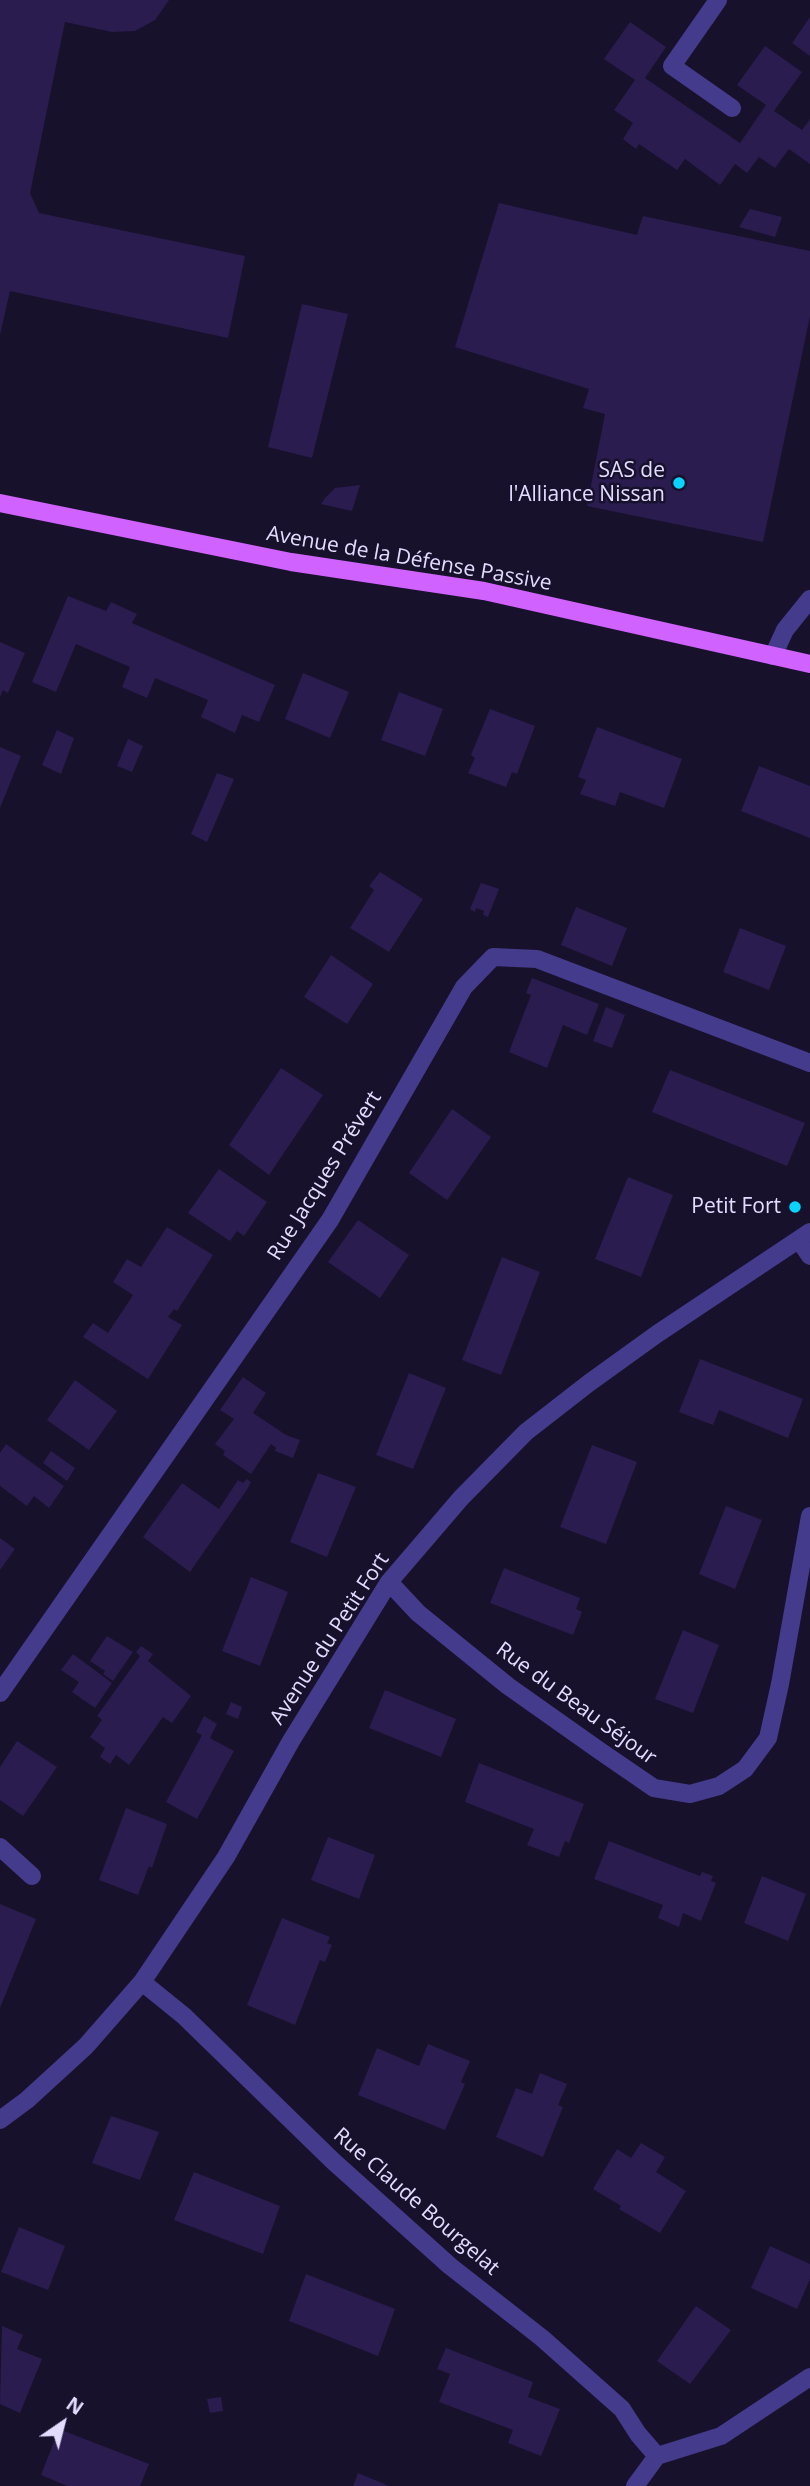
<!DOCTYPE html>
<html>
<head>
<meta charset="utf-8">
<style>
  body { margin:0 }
  #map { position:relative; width:810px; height:2486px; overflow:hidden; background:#18112c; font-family:"Open Sans",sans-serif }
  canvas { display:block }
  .north { position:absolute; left:28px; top:2388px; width:70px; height:70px; -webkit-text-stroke:5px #18112c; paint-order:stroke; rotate:35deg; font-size:19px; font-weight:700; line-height:28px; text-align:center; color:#e3dcff }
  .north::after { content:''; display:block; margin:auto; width:24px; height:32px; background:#e3dcff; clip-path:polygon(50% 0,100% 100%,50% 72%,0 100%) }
</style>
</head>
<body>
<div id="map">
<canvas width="810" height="2486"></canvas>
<div class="north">N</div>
</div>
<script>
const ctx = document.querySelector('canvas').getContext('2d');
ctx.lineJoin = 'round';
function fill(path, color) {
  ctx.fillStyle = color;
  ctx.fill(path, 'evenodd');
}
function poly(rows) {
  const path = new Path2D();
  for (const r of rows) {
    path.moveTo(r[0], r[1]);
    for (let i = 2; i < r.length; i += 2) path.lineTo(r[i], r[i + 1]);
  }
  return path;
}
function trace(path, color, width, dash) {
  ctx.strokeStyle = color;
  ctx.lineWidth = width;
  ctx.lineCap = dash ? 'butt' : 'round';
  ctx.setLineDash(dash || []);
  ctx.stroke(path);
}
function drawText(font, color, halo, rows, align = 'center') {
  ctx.font = font + ' "Open Sans",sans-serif';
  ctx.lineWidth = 5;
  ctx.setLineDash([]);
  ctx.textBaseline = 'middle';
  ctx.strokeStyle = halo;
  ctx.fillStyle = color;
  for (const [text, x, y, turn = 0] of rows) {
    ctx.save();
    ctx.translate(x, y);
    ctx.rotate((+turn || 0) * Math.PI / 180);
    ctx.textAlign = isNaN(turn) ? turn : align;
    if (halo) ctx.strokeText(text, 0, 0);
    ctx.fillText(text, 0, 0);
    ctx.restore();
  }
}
fill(poly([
  [0,0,169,0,155,20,135,31,112,32,65,22,30,193,39,213,245,256,228,338,10,291,0,335],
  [810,17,810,56,792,43],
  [630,22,666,47,645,78,740,143,766,105,737,85,765,46,802,72,774,111,802,130,810,119,810,164,789,149,775,168,759,157,747,173,735,164,720,185,685,159,677,170,639,144,636,149,623,139,633,123,614,110,635,80,604,59],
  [499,203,637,235,643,216,810,251,810,316,763,542,587,506,605,414,583,408,589,389,455,347],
  [750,209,782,217,775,237,739,227],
  [302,304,348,314,312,458,268,447],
  [360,485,352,511,321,504,325,498,335,488],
  [68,596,106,611,111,602,137,614,132,623,275,685,259,722,242,715,235,733,201,717,208,700,155,678,147,698,122,687,130,667,76,644,56,692,32,682],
  [0,642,25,653,8,693,3,690,0,697],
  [303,673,349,692,330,738,285,719],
  [399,692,443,709,425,756,381,740],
  [490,709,535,726,517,774,512,772,506,787,468,773,475,758,471,755],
  [597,727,682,759,664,808,620,792,615,806,580,794,586,780,578,777],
  [57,730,74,738,61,774,42,765],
  [128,739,143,746,132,772,117,766],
  [0,747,21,756,0,808],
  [759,766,810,786,810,838,741,811],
  [217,773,234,779,207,842,191,834],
  [380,872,423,899,389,952,350,928,374,890,369,886],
  [481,883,499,889,488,917,483,915,484,911,476,908,475,912,470,909],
  [576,907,627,928,612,966,561,945],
  [740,928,786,946,769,990,723,972],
  [331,955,373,984,347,1024,304,997],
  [532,978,599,1004,587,1035,563,1025,547,1068,509,1052,531,995,526,993],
  [606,1007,625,1015,612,1048,593,1041],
  [281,1068,323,1095,269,1175,229,1145],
  [670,1070,805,1123,787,1166,652,1112],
  [452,1109,491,1137,447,1200,409,1173],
  [219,1169,267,1202,244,1236,237,1231,230,1241,188,1213],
  [628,1177,673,1195,641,1277,595,1259],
  [358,1220,409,1255,380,1298,328,1262],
  [167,1227,213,1255,177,1311,174,1309,168,1317,182,1325,148,1379,83,1337,93,1323,108,1333,133,1295,113,1282,127,1259,141,1267],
  [502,1257,540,1272,501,1375,462,1360],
  [700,1359,803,1399,788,1438,719,1410,713,1425,679,1412],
  [409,1373,446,1388,413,1469,376,1455],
  [243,1377,266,1393,253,1413,286,1435,300,1440,293,1458,275,1451,276,1448,271,1444,251,1474,223,1455,225,1451,215,1444,234,1419,220,1410],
  [75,1380,117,1411,89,1450,47,1420],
  [6,1444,64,1486,49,1508,34,1496,27,1506,0,1486,0,1453],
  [592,1445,637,1462,606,1544,560,1527],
  [51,1451,75,1468,67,1481,43,1463],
  [318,1473,356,1487,327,1557,290,1542],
  [247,1479,251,1482,248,1488,190,1572,143,1537,182,1483,219,1509,238,1480,243,1483],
  [726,1506,762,1520,735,1589,699,1574],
  [0,1538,15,1549,0,1570],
  [504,1568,580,1598,576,1609,582,1612,573,1635,490,1603],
  [251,1577,288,1592,260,1666,222,1651],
  [683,1630,719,1645,693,1713,655,1699],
  [107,1636,133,1652,113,1681,103,1674,105,1671,90,1661],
  [141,1646,153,1654,148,1661,191,1696,172,1723,163,1717,129,1765,116,1755,110,1764,100,1757,105,1748,90,1737,102,1720,97,1716,140,1656,136,1652],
  [73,1654,112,1683,95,1708,72,1692,79,1682,61,1670],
  [385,1690,456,1719,441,1757,369,1728],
  [231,1702,242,1707,238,1719,226,1714],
  [204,1716,217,1724,210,1738,234,1751,197,1819,166,1802,202,1735,196,1732],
  [17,1741,57,1767,23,1816,0,1800,0,1767],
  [479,1763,584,1804,569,1843,565,1841,559,1857,527,1845,534,1829,465,1802],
  [126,1808,167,1824,152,1868,149,1866,138,1895,99,1880],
  [328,1837,375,1855,359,1899,311,1880],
  [609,1841,700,1876,702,1872,713,1876,711,1881,716,1883,701,1921,683,1913,679,1927,658,1918,663,1905,594,1879],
  [762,1876,806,1894,788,1941,744,1923],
  [0,1904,36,1919,0,2008],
  [282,1918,330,1937,327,1943,332,1945,325,1962,320,1960,295,2025,247,2005],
  [428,2044,470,2061,461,2082,465,2084,445,2130,358,2095,377,2048,419,2066],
  [540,2073,567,2084,558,2105,563,2107,543,2157,496,2137,516,2088,532,2094],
  [111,2116,159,2132,140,2180,92,2163],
  [641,2143,665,2157,656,2172,686,2191,660,2233,619,2209,621,2206,593,2189,617,2149,631,2158],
  [194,2172,280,2206,263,2254,174,2220],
  [19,2227,65,2246,48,2290,1,2272],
  [770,2246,810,2264,810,2279,797,2309,751,2288],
  [306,2274,395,2309,378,2356,289,2321],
  [696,2306,731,2330,690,2384,657,2361],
  [2,2326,23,2335,17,2349,42,2359,20,2413,0,2404],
  [446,2348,533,2382,528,2397,560,2409,541,2456,508,2443,513,2430,439,2402,450,2374,437,2369],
  [221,2397,223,2411,210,2413,207,2399],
  [59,2429,149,2464,140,2486,67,2486,41,2475],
  [358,2473,389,2486,353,2486]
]), '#2a1c4e');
trace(poly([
  [718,0,672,66,732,108],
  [773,656,785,630,810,599],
  [799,1240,810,1256],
  [389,1582,418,1613,508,1686,600,1751,654,1788,690,1794,719,1786,745,1769,768,1738,780,1684,810,1516],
  [0,1693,330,1220,464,987,493,957,537,959,810,1063],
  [0,1847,32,1876],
  [142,1982,184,2016,333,2161,450,2266,542,2338,622,2409,638,2434,657,2456],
  [0,2120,27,2100,86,2046,142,1982,226,1857,291,1741,389,1582,461,1498,526,1432,589,1383,657,1334,810,1232],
  [657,2456,721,2436,810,2377],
  [635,2486,657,2456]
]), '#443b8c', 18);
trace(poly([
  [0,503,291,562,484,591,810,664]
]), '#d063ff', 18);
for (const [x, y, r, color] of [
  [679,483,7,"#08d5ff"],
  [795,1207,7,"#08d5ff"]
]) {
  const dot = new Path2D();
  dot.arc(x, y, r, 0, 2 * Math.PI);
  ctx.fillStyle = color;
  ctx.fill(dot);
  trace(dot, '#18112c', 2.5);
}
drawText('21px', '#e3dcff', '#18112c', [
  ["SAS de",665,471],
  ["l'Alliance Nissan",665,495],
  ["Petit Fort",781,1207]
], 'right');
drawText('21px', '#e3dcff', '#18112c', [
  ["Avenue de la Défense Passive",409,559,10],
  ["Rue Jacques Prévert",325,1176,-58],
  ["Avenue du Petit Fort",330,1639,-57],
  ["Rue du Beau Séjour",576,1704,36],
  ["Rue Claude Bourgelat",416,2202,41]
]);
</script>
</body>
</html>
